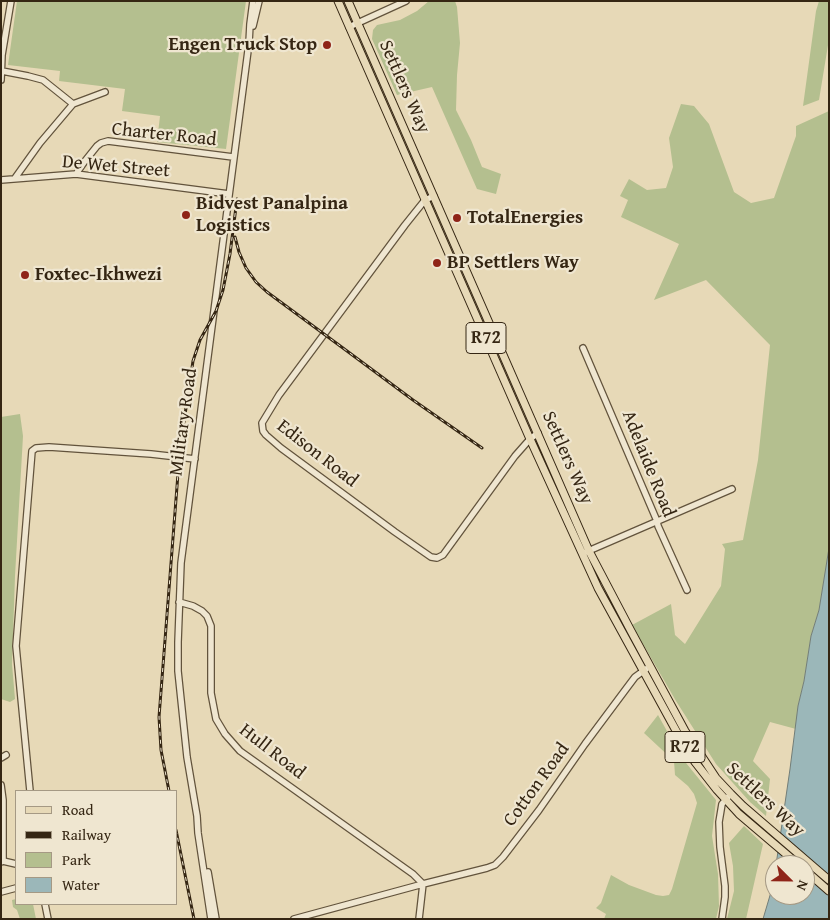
<!DOCTYPE html>
<html>
<head>
<meta charset="utf-8">
<style>
  body { margin:0 }
  #map { position:relative; width:830px; height:920px; overflow:hidden; background:#e7d9b7; font-family:"Gentium Book Plus",serif }
  canvas { display:block }
  .frame { position:absolute; inset:0; border:2px solid #352613; pointer-events:none }
  .legend { position:absolute; left:15px; top:790px; width:162px; height:115px; box-sizing:border-box; background:#efe6d0; border:1px solid #a59984; margin:0; padding:6px 9px; list-style:none; font-size:15px; color:#352613 }
  .legend li { display:flex; align-items:center; gap:10px; height:25px }
  .legend b { width:25px; border:1px solid #a59984 }
  .north { position:absolute; left:765px; top:855px; width:50px; height:50px; box-sizing:border-box; background:#efe6d0; border:1px solid #a59984; border-radius:50%; rotate:113deg; font-size:14px; font-weight:700; line-height:20px; text-align:center; color:#352613 }
  .north::after { content:''; display:block; margin:auto; width:18px; height:22px; background:#8f2418; clip-path:polygon(50% 0,100% 100%,50% 72%,0 100%) }
</style>
</head>
<body>
<div id="map">
<canvas width="830" height="920"></canvas>
<div class="frame"></div>
<ul class="legend">
<li><b style="height:6px;background:#e7d9b7"></b>Road</li>
<li><b style="height:6px;background:#352613"></b>Railway</li>
<li><b style="height:14px;background:#b4bf8f"></b>Park</li>
<li><b style="height:14px;background:#9bb7b9"></b>Water</li>
</ul>
<div class="north">N</div>
</div>
<script>
const ctx = document.querySelector('canvas').getContext('2d');
ctx.lineJoin = 'round';
function fill(path, color) {
  ctx.fillStyle = color;
  ctx.fill(path, 'evenodd');
}
function poly(rows) {
  const path = new Path2D();
  for (const r of rows) {
    path.moveTo(r[0], r[1]);
    for (let i = 2; i < r.length; i += 2) path.lineTo(r[i], r[i + 1]);
  }
  return path;
}
function trace(path, color, width, dash) {
  ctx.strokeStyle = color;
  ctx.lineWidth = width;
  ctx.lineCap = dash ? 'butt' : 'round';
  ctx.setLineDash(dash || []);
  ctx.stroke(path);
}
function drawText(font, color, halo, rows, align = 'center') {
  ctx.font = font + ' "Gentium Book Plus",serif';
  ctx.lineWidth = 4.5;
  ctx.setLineDash([]);
  ctx.textBaseline = 'middle';
  ctx.strokeStyle = halo;
  ctx.fillStyle = color;
  for (const [text, x, y, turn = 0] of rows) {
    ctx.save();
    ctx.translate(x, y);
    ctx.rotate((+turn || 0) * Math.PI / 180);
    ctx.textAlign = isNaN(turn) ? turn : align;
    if (halo) ctx.strokeText(text, 0, 0);
    ctx.fillText(text, 0, 0);
    ctx.restore();
  }
}
fill(poly([
  [17,1,246,1,226,149,157,142,160,116,122,111,125,89,59,81,60,71,8,65],
  [429,1,455,1,457,7,460,43,457,75,456,110,471,140,482,167,501,174,496,194,477,189,432,87,397,95,372,39,373,30,377,25,400,20,417,11],
  [819,1,829,1,829,39,819,100,803,106,816,11],
  [681,104,694,106,709,124,734,192,751,203,774,198,796,136,796,126,829,111,829,548,819,610,811,636,804,681,798,706,796,729,770,722,753,761,770,779,766,816,750,802,716,764,676,701,632,625,671,604,675,635,685,644,721,586,725,549,722,544,743,540,758,460,770,345,706,280,654,300,679,244,621,217,628,200,620,196,629,179,647,190,666,188,673,167,669,138],
  [20,414,23,436,15,576,12,664,15,699,10,702,1,699,1,417],
  [658,715,682,758,716,800,712,836,718,874,719,906,716,919,604,919,606,914,596,908,601,903,611,875,629,885,656,895,663,896,669,895,672,889,697,803,694,794,688,786,675,775,674,761,644,733],
  [744,826,763,844,746,919,727,919,734,891,733,866,729,843],
  [16,899,16,904,33,904,36,919,20,919,17,910,13,907,12,900]
]), '#b4bf8f');
const water = poly([
  [829,548,829,919,763,919,771,892,775,869,775,895,805,895,805,865,776,865,790,769,798,706,804,681,811,636,819,610,829,548]
]);
fill(water, '#9bb7b9');
trace(water, '#727d77', 1);
const minor = poly([
  [253,26,259,1],
  [349,27,406,1],
  [2,71,28,76,43,80,73,104],
  [1,80,2,55,11,1],
  [76,174,85,161,97,146,101,143,108,141,233,157],
  [15,178,40,143,73,104,105,92],
  [1,180,76,174,229,194],
  [434,196,425,200,405,225,279,395,262,423,263,431,266,435,281,448,395,532,431,557,437,558,443,555,515,456,530,439,538,433],
  [583,348,657,521,658,526,687,590],
  [586,552,732,489],
  [179,602,193,606,202,611,207,616,211,626,211,693,216,719,225,734,240,751,413,874,423,884,487,868,495,865,503,857,539,810,585,744,626,689,635,677,646,669],
  [1,758,6,755],
  [1,785,3,800,3,861],
  [30,791,16,646,32,451,36,448,49,447,151,454,195,459],
  [1,862,3,861,16,864],
  [208,872,216,919],
  [1,892,16,888],
  [45,904,48,919],
  [211,919,198,833,197,816,187,757,178,671,178,642,181,563,249,43,250,24,253,1],
  [294,919,423,884,419,919],
  [722,919,725,897,725,886,720,847,719,822,722,804,728,797]
]);
const major = poly([
  [338,1,530,439,598,588,685,747,695,762,717,790,739,814,799,865],
  [348,1,589,551,631,631,685,731,716,778,731,794,743,806,829,880],
  [805,870,829,891]
]);
trace(minor, '#62533c', 8);
trace(major, '#352613', 9);
trace(minor, '#efe6d0', 5.5);
trace(major, '#e7d9b7', 7);
const rail = poly([
  [235,237,239,252,246,268,256,282,267,292,347,351,413,400,482,448],
  [169,791,161,750,159,717,180,448,193,361,200,340,216,311,223,290,230,254,237,199],
  [176,830,194,919]
]);
trace(rail, '#352613', 3);
trace(rail, '#efe6d0', 1, [4]);
for (const [x, y, r, color] of [
  [327,45,5,"#8f2418"],
  [186,215,5,"#8f2418"],
  [457,218,5,"#8f2418"],
  [437,263,5,"#8f2418"],
  [25,275,5,"#8f2418"]
]) {
  const dot = new Path2D();
  dot.arc(x, y, r, 0, 2 * Math.PI);
  ctx.fillStyle = color;
  ctx.fill(dot);
  trace(dot, '#efe6d0', 2);
}
for (const [x, y, w] of [
  [486,338,40],
  [685,747,40]
]) {
  const box = new Path2D();
  box.roundRect(x - w / 2, y - 15.5, w, 31, 4);
  ctx.fillStyle = '#efe6d0';
  ctx.fill(box);
  trace(box, '#352613', 1);
}
drawText('bold 18px', '#352613', null, [
  ["R72",486,338],
  ["R72",685,747]
]);
drawText('bold 19px', '#352613', '#efe6d0', [
  ["Engen Truck Stop",317,45,"right"],
  ["Bidvest Panalpina",196,204],
  ["Logistics",196,226],
  ["TotalEnergies",467,218],
  ["BP Settlers Way",447,263],
  ["Foxtec-Ikhwezi",35,275]
], 'left');
drawText('19px', '#352613', '#efe6d0', [
  ["Settlers Way",404,87,66],
  ["Charter Road",164,135,6],
  ["De Wet Street",116,167,5],
  ["Military Road",184,422,-82],
  ["Edison Road",317,454,38],
  ["Settlers Way",567,458,66],
  ["Adelaide Road",648,464,68],
  ["Hull Road",272,752,38],
  ["Cotton Road",537,785,-54],
  ["Settlers Way",765,800,43]
]);
</script>
</body>
</html>
